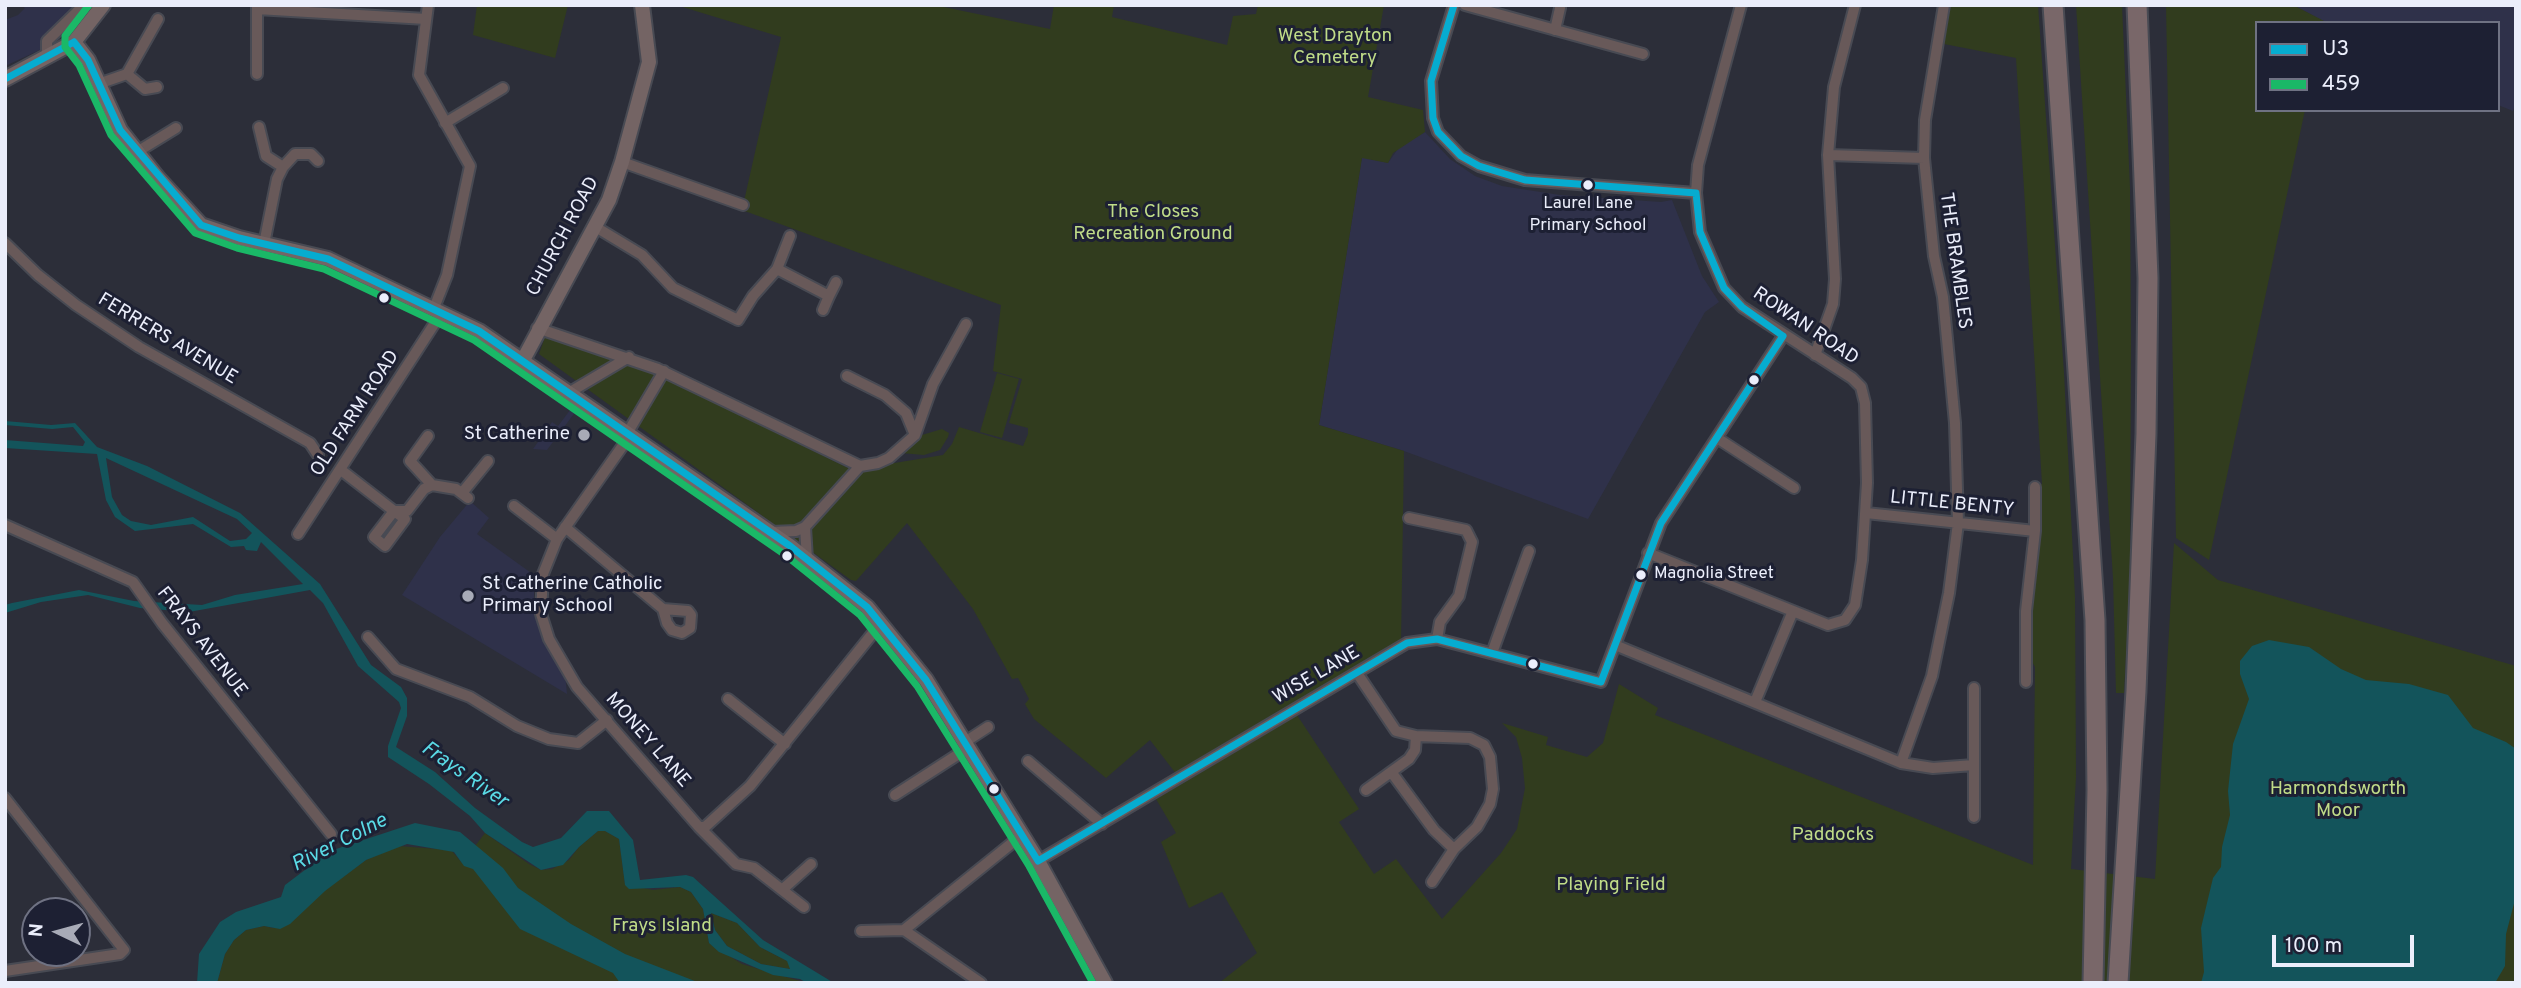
<!DOCTYPE html>
<html>
<head>
<meta charset="utf-8">
<style>
  body { margin:0 }
  #map { position:relative; width:2521px; height:988px; overflow:hidden; background:#2c2e39; font-family:Overpass,sans-serif }
  canvas { display:block }
  .frame { position:absolute; inset:0; border:7px solid #ebeefb; pointer-events:none }
  .legend { position:absolute; left:2255px; top:21px; width:245px; height:91px; box-sizing:border-box; background:#1d2033; border:2px solid #6f7283; margin:0; padding:9px 12px; list-style:none; font-size:21px; color:#ebeefb }
  .legend li { display:flex; align-items:center; gap:14px; height:35px }
  .legend b { width:35px; border:2px solid #6f7283 }
  .north { position:absolute; left:21px; top:897px; width:70px; height:70px; box-sizing:border-box; background:#1d2033; border:2px solid #6f7283; border-radius:50%; rotate:275deg; font-size:19px; font-weight:700; line-height:28px; text-align:center; color:#ebeefb }
  .north::after { content:''; display:block; margin:auto; width:24px; height:32px; background:#a8abb7; clip-path:polygon(50% 0,100% 100%,50% 72%,0 100%) }
  .scale { position:absolute; left:2272px; top:935px; width:142px; height:32px; box-sizing:border-box; border:4px solid #ebeefb; border-top:0; padding-left:9px; font-size:21px; line-height:24px; white-space:nowrap; color:#ebeefb; -webkit-text-stroke:5px #1d2033; paint-order:stroke }
</style>
</head>
<body>
<div id="map">
<canvas width="2521" height="988"></canvas>
<div class="frame"></div>
<ul class="legend">
<li><b style="height:9px;background:#06acd0"></b>U3</li>
<li><b style="height:9px;background:#1ab867"></b>459</li>
</ul>
<div class="north">N</div>
<div class="scale">100 m</div>
</div>
<script>
const ctx = document.querySelector('canvas').getContext('2d');
ctx.lineJoin = 'round';
function fill(path, color) {
  ctx.fillStyle = color;
  ctx.fill(path, 'evenodd');
}
function poly(rows) {
  const path = new Path2D();
  for (const r of rows) {
    path.moveTo(r[0], r[1]);
    for (let i = 2; i < r.length; i += 2) path.lineTo(r[i], r[i + 1]);
  }
  return path;
}
function trace(path, color, width, dash) {
  ctx.strokeStyle = color;
  ctx.lineWidth = width;
  ctx.lineCap = dash ? 'butt' : 'round';
  ctx.setLineDash(dash || []);
  ctx.stroke(path);
}
function drawText(font, color, halo, rows, align = 'center') {
  ctx.font = font + ' Overpass,sans-serif';
  ctx.lineWidth = 6;
  ctx.setLineDash([]);
  ctx.textBaseline = 'middle';
  ctx.strokeStyle = halo;
  ctx.fillStyle = color;
  for (const [text, x, y, turn = 0] of rows) {
    ctx.save();
    ctx.translate(x, y);
    ctx.rotate((+turn || 0) * Math.PI / 180);
    ctx.textAlign = isNaN(turn) ? turn : align;
    if (halo) ctx.strokeText(text, 0, 0);
    ctx.fillText(text, 0, 0);
    ctx.restore();
  }
}
fill(poly([
  [21,5,89,5,79,19,42,49,5,66,5,20,18,15,25,8],
  [2293,5,2516,5,2516,103,2513,111,2498,105,2498,23,2327,23],
  [1425,132,1450,159,1475,176,1502,186,1560,195,1661,202,1672,200,1702,276,1719,302,1705,312,1588,519,1404,451,1319,425,1362,157,1388,163,1400,146],
  [574,405,579,407,547,450,533,449,552,422,558,426],
  [470,501,489,518,477,534,534,575,534,615,565,673,567,694,402,595,440,537]
]), '#2f314a');
fill(poly([
  [477,5,568,5,555,58,473,35],
  [676,5,934,5,1050,29,1054,5,1114,5,1112,17,1227,45,1233,16,1256,14,1258,5,1384,5,1368,97,1423,110,1425,132,1393,153,1388,163,1362,158,1319,425,1404,451,1401,643,1177,775,1150,740,1106,778,1034,719,1025,704,1029,699,1018,678,1012,679,973,609,907,523,856,581,851,580,539,354,545,337,586,347,648,370,852,470,943,455,952,444,959,427,1023,446,1028,434,1028,428,1009,423,1022,379,993,371,1001,305,742,210,781,37],
  [1951,5,2038,5,2064,373,2075,597,2076,777,2071,869,2155,879,2174,543,2218,580,2516,666,2516,983,1219,983,1257,953,1222,892,1189,908,1161,842,1176,833,1156,799,1297,715,1359,809,1339,822,1374,874,1396,859,1442,919,1501,853,1517,829,1525,788,1522,758,1516,737,1502,723,1548,737,1546,745,1587,757,1603,743,1619,684,1658,708,1655,715,2033,865,2035,667,2028,654,2038,485,2042,484,2016,58,1944,44],
  [2076,5,2122,5,2130,188,2131,344,2130,579,2124,693,2116,693,2113,578],
  [2166,5,2293,5,2326,22,2257,23,2257,110,2305,110,2209,560,2176,538],
  [997,373,1019,379,1002,438,980,432],
  [942,429,949,433,948,437,940,450,924,455,901,453,922,435],
  [598,831,605,831,619,839,625,884,653,890,680,887,691,892,703,909,709,943,742,964,807,983,217,983,225,954,234,940,246,930,264,926,273,928,366,860,398,846,451,850,462,863,485,833,529,864,541,870,552,869,569,860,579,847],
  [711,913,737,923,760,947,787,961,792,965,790,969,761,964,727,946,715,930]
]), '#313c1e');
fill(poly([
  [5,421,51,425,75,423,97,447,147,466,240,513,320,584,371,665,401,687,407,698,407,716,396,747,435,772,475,808,522,842,533,847,561,838,587,811,609,811,633,840,640,880,686,875,693,877,763,940,834,983,807,983,800,979,773,975,719,952,709,943,703,909,691,892,680,887,629,889,625,885,619,839,605,831,598,831,579,847,563,865,541,870,485,833,470,816,429,784,388,757,388,746,401,708,399,702,358,666,323,603,310,590,189,612,140,608,88,595,41,602,5,613,5,605,12,603,79,590,134,601,202,605,235,595,303,584,261,542,257,551,246,550,244,546,231,547,193,524,135,531,115,517,106,500,97,454,5,448,5,440,83,446,85,442,73,427,52,429,5,425],
  [106,458,237,519,252,533,246,539,230,541,193,517,151,525,131,521,122,515,112,497],
  [711,913,737,923,760,947,787,961,790,969,761,964,727,946,715,930],
  [2269,640,2309,647,2341,669,2366,680,2409,684,2448,695,2473,728,2506,742,2516,749,2516,896,2506,934,2505,966,2495,983,2201,983,2204,972,2201,928,2213,878,2221,867,2222,847,2230,815,2228,791,2233,744,2249,699,2240,674,2240,661,2252,646],
  [415,823,460,832,503,868,518,888,571,924,625,954,700,983,620,983,613,973,520,929,473,869,464,866,454,852,407,844,366,860,325,891,290,924,280,929,264,926,246,930,234,940,225,954,217,983,197,983,199,954,220,922,236,912,281,897,285,885,330,851]
]), '#13545b');
const street = poly([
  [428,5,419,75,470,166,447,275,434,308],
  [1454,5,1431,81,1433,118,1438,132,1461,156,1479,166,1525,180,1696,193],
  [1465,5,1643,54],
  [257,9,426,19],
  [1555,30,1560,8],
  [47,58,47,41,84,5],
  [127,74,145,89,157,87],
  [257,74,257,5],
  [98,84,127,74,158,19],
  [445,123,503,88],
  [259,127,266,156,283,167,277,179,264,244],
  [137,152,176,128],
  [1828,155,1924,158],
  [622,162,743,205],
  [283,167,295,154,311,154,318,161],
  [594,226,642,255,673,288,738,320,753,296,777,269,829,296,823,310],
  [5,243,38,275,76,305,139,347,310,443,318,455],
  [777,269,790,236],
  [829,296,836,282],
  [537,328,658,369,860,466],
  [1815,355,1833,304,1835,279,1828,155,1834,87,1855,5],
  [847,376,885,395,906,413,915,435],
  [570,392,629,357],
  [628,432,664,371],
  [631,434,557,539,543,574,541,614,549,639,577,687,699,827,705,827,750,786,881,623],
  [428,436,410,461,432,485],
  [1717,438,1794,488],
  [341,470,394,511,407,511,424,489,432,485,456,489,468,498],
  [462,493,488,461],
  [514,506,557,539],
  [394,511,405,519,385,546,374,537,394,511],
  [1866,513,2035,531,2035,487],
  [1409,518,1466,530,1472,542,1459,596,1440,622,1437,639],
  [5,525,133,582,162,623,331,834],
  [565,527,663,609,688,611,691,615,690,628,682,633,672,630,667,623,663,609],
  [805,527,807,559],
  [771,532,796,531,805,527,860,466,878,463,889,458,915,435,933,384,966,324],
  [298,534,442,312],
  [1648,553,1828,625,1845,620,1855,605,1862,560,1867,483,1865,403,1861,387,1852,378,1742,307,1724,288,1700,232,1696,193,1698,165,1741,5],
  [368,637,396,669,470,697,517,726,549,739,578,743,607,720],
  [1615,645,1901,763,1933,768,1974,765],
  [1492,653,1529,551],
  [1357,673,1396,731,1416,736,1470,738,1484,745,1490,757,1493,789,1490,804,1477,827,1454,849,1432,882],
  [2026,682,2026,611,2035,531],
  [1974,688,1974,817],
  [728,699,785,744],
  [1755,702,1793,611],
  [965,742,988,727],
  [1028,761,1102,824],
  [1901,763,1932,676,1949,593,1958,523,1955,423,1943,297,1934,256,1924,158,1925,120,1944,5],
  [1392,773,1434,830,1454,849],
  [1366,790,1409,759,1415,750,1416,736],
  [895,795,968,748],
  [5,798,124,950,120,954,5,971],
  [699,827,736,864,754,868,804,907],
  [1038,861,1407,643,1437,639,1601,682,1661,523,1783,336],
  [783,889,811,864],
  [861,931,904,930],
  [981,983,904,930,1022,835]
]);
const secondary = poly([
  [74,42,88,60,120,130,158,178,201,225,239,238,328,259,479,331,790,546,867,607,926,680,1038,861,1105,983],
  [5,79,74,42,103,5],
  [523,360,609,200,622,162,649,62,642,5]
]);
const highway = poly([
  [2053,5,2095,620,2097,790,2093,983],
  [2118,983,2136,691,2146,434,2148,278,2137,5]
]);
trace(street, '#484a53', 14);
trace(secondary, '#484a53', 18);
trace(highway, '#484a53', 23);
trace(street, '#685959', 10);
trace(secondary, '#746464', 14);
trace(highway, '#796769', 19);
trace(poly([
  [1454,5,1431,81,1433,118,1438,132,1461,156,1479,166,1525,180,1696,193],
  [74,42,88,60,120,130,201,225,239,238,328,259,479,331,790,546,867,607,926,680,1038,861],
  [5,79,74,42],
  [1696,193,1700,232,1724,288,1742,307,1783,336],
  [1038,861,1407,643,1437,639,1601,682,1661,523,1783,336]
]), '#06acd0', 7);
trace(poly([
  [89,5,65,36,65,47,79,65,111,135,195,233,237,248,324,269,474,340,784,554,860,615,917,686,1029,866,1093,983]
]), '#1ab867', 7);
for (const [x, y, r, color] of [
  [1588,185,6,"#ebeefb"],
  [384,298,6,"#ebeefb"],
  [1754,380,6,"#ebeefb"],
  [584,435,7,"#a8abb7"],
  [787,556,6,"#ebeefb"],
  [1641,575,6,"#ebeefb"],
  [468,596,7,"#a8abb7"],
  [1533,664,6,"#ebeefb"],
  [994,789,6,"#ebeefb"]
]) {
  const dot = new Path2D();
  dot.arc(x, y, r, 0, 2 * Math.PI);
  ctx.fillStyle = color;
  ctx.fill(dot);
  trace(dot, '#1d2033', 2.5);
}
drawText('17px', '#ebeefb', '#1d2033', [
  ["Laurel Lane",1588,205],
  ["Primary School",1588,227],
  ["Magnolia Street",1654,575,"left"]
]);
drawText('19px', '#c0dc88', '#1d2033', [
  ["West Drayton",1335,37],
  ["Cemetery",1335,59],
  ["The Closes",1153,213],
  ["Recreation Ground",1153,235],
  ["Harmondsworth",2338,790],
  ["Moor",2338,812],
  ["Paddocks",1833,836],
  ["Playing Field",1611,886],
  ["Frays Island",662,927]
]);
drawText('19px', '#ebeefb', '#1d2033', [
  ["CHURCH ROAD",564,237,-62],
  ["THE BRAMBLES",1954,261,82],
  ["ROWAN ROAD",1805,327,34],
  ["FERRERS AVENUE",167,340,31],
  ["OLD FARM ROAD",356,414,-57],
  ["LITTLE BENTY",1952,505,6],
  ["FRAYS AVENUE",201,643,52],
  ["WISE LANE",1317,676,-30],
  ["MONEY LANE",647,741,49]
]);
drawText('19px', '#ebeefb', '#1d2033', [
  ["St Catherine",570,435],
  ["St Catherine Catholic",482,585,"left"],
  ["Primary School",482,607,"left"]
], 'right');
drawText('italic 21px', '#5adae6', '#1d2033', [
  ["Frays River",464,776,35],
  ["River Colne",340,844,-27]
]);
</script>
</body>
</html>
